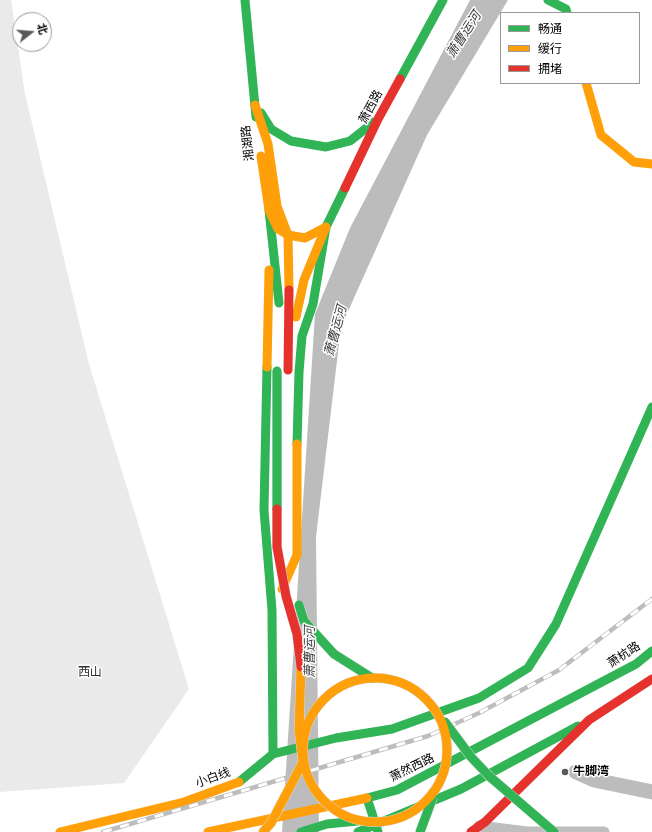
<!DOCTYPE html>
<html>
<head>
<meta charset="utf-8">
<style>
  body { margin:0 }
  #map { position:relative; width:652px; height:832px; overflow:hidden; background:#fff; font-family:"Open Sans","Noto Sans SC",sans-serif }
  canvas { display:block }
  .legend { position:absolute; left:500px; top:12px; width:140px; height:72px; box-sizing:border-box; background:#fff; border:1px solid #999; margin:0; padding:5px 7px; list-style:none; font-size:12px; color:#000 }
  .legend li { display:flex; align-items:center; gap:8px; height:20px }
  .legend b { width:20px; border:1px solid #999 }
  .north { position:absolute; left:12px; top:12px; width:40px; height:40px; box-sizing:border-box; background:#fff; border:1px solid #999; border-radius:50%; rotate:73deg; font-size:11px; font-weight:700; line-height:16px; text-align:center; color:#000 }
  .north::after { content:''; display:block; margin:auto; width:14px; height:18px; background:#595959; clip-path:polygon(50% 0,100% 100%,50% 72%,0 100%) }
</style>
</head>
<body>
<div id="map">
<canvas width="652" height="832"></canvas>
<ul class="legend">
<li><b style="height:5px;background:#30b455"></b>畅通</li>
<li><b style="height:5px;background:#ff9f0a"></b>缓行</li>
<li><b style="height:5px;background:#e5322d"></b>拥堵</li>
</ul>
<div class="north">北</div>
</div>
<script>
const ctx = document.querySelector('canvas').getContext('2d');
ctx.lineJoin = 'round';
function fill(path, color) {
  ctx.fillStyle = color;
  ctx.fill(path, 'evenodd');
}
function poly(rows) {
  const path = new Path2D();
  for (const r of rows) {
    if (r.length === 3) {
      path.moveTo(r[0] + r[2], r[1]);
      path.arc(r[0], r[1], r[2], 0, 2 * Math.PI);
      continue;
    }
    path.moveTo(r[0], r[1]);
    for (let i = 2; i < r.length; i += 2) path.lineTo(r[i], r[i + 1]);
  }
  return path;
}
function trace(path, color, width, dash) {
  ctx.strokeStyle = color;
  ctx.lineWidth = width;
  ctx.lineCap = dash ? 'butt' : 'round';
  ctx.setLineDash(dash || []);
  ctx.stroke(path);
}
function drawText(font, color, halo, rows, align = 'center') {
  ctx.font = font + ' "Open Sans","Noto Sans SC",sans-serif';
  ctx.lineWidth = 3;
  ctx.setLineDash([]);
  ctx.textBaseline = 'middle';
  ctx.strokeStyle = halo;
  ctx.fillStyle = color;
  for (const [text, x, y, turn = 0] of rows) {
    ctx.save();
    ctx.translate(x, y);
    ctx.rotate((+turn || 0) * Math.PI / 180);
    ctx.textAlign = isNaN(turn) ? turn : align;
    if (halo) ctx.strokeText(text, 0, 0);
    ctx.fillText(text, 0, 0);
    ctx.restore();
  }
}
fill(poly([
  [0,0,11,0,25,94,89,364,189,689,124,783,0,792]
]), '#eaeaea');
fill(poly([
  [470,0,508,0,427,135,341,327,316,537,319,832,282,832,315,314,350,228]
]), '#bcbcbc');
trace(poly([
  [576,772,594,780,652,792]
]), '#bcbcbc', 15);
trace(poly([
  [479,826,527,832,604,832]
]), '#bebebe', 11);
trace(poly([
  [245,0,256,117],
  [548,0,566,9,567,13],
  [400,79,443,0],
  [261,113,271,129,291,141,326,147,350,141,374,122],
  [269,210,279,303],
  [297,444,299,372,302,336,313,304,326,227,345,188],
  [273,754,336,738,392,729,479,698,528,668,556,624,652,407],
  [239,782,273,754,272,610,264,510,267,367],
  [301,832,327,824,358,821],
  [358,832,461,789,578,726],
  [378,832,367,798,397,790,636,664,652,651]
]), '#30b455', 9);
trace(poly([
  [586,83,601,135,634,162,652,164],
  [255,105,268,144,277,206,288,235,289,290],
  [261,156,269,210,278,229,288,235,305,238,326,227],
  [296,317,304,280,326,227],
  [267,367,269,270],
  [282,589,297,555,297,444],
  [60,832,184,802,239,782],
  [208,832,367,798]
]), '#ff9f0a', 9);
trace(poly([
  [345,188,378,119,400,79],
  [288,370,289,290],
  [471,832,485,822,589,720,652,679]
]), '#e5322d', 9);
const rail = poly([
  [103,832,428,736,479,713,559,670,652,599]
]);
trace(rail, '#bdbdbd', 4.5);
trace(rail, '#fff', 3, [9]);
const fastBridge = poly([
  [277,371,277,509],
  [299,605,304,621,334,654,372,678],
  [445,722,471,757,489,776,554,832],
  [420,832,433,797]
]);
const slowBridge = poly([
  [375,750,72],
  [263,832,271,823,303,762,299,730,301,667]
]);
const jamBridge = poly([
  [277,509,277,547,286,596,297,634,301,667]
]);
trace(fastBridge, '#dbdbdb', 10, []);
trace(slowBridge, '#dbdbdb', 10, []);
trace(jamBridge, '#dbdbdb', 10, []);
trace(fastBridge, '#30b455', 9);
trace(slowBridge, '#ff9f0a', 9);
trace(jamBridge, '#e5322d', 9);
for (const [x, y, r, color] of [
  [565,772,4,"#595959"]
]) {
  const dot = new Path2D();
  dot.arc(x, y, r, 0, 2 * Math.PI);
  ctx.fillStyle = color;
  ctx.fill(dot);
  trace(dot, '#fff', 1.5);
}
drawText('12px', '#000', '#fff', [
  ["萧西路",371,107,-62],
  ["湘湖路",248,143,-97],
  ["萧杭路",624,655,-33],
  ["萧然西路",412,768,-26],
  ["小白线",213,778,-20]
]);
drawText('12px', '#2f2f2f', '#fff', [
  ["西山",90,673]
]);
drawText('bold 12px', '#000', '#fff', [
  ["牛脚湾",573,772]
], 'left');
drawText('italic 13px', '#404040', '#fff', [
  ["萧曹运河",464,35,-57],
  ["萧曹运河",336,331,-75],
  ["萧曹运河",310,652,-90]
]);
</script>
</body>
</html>
